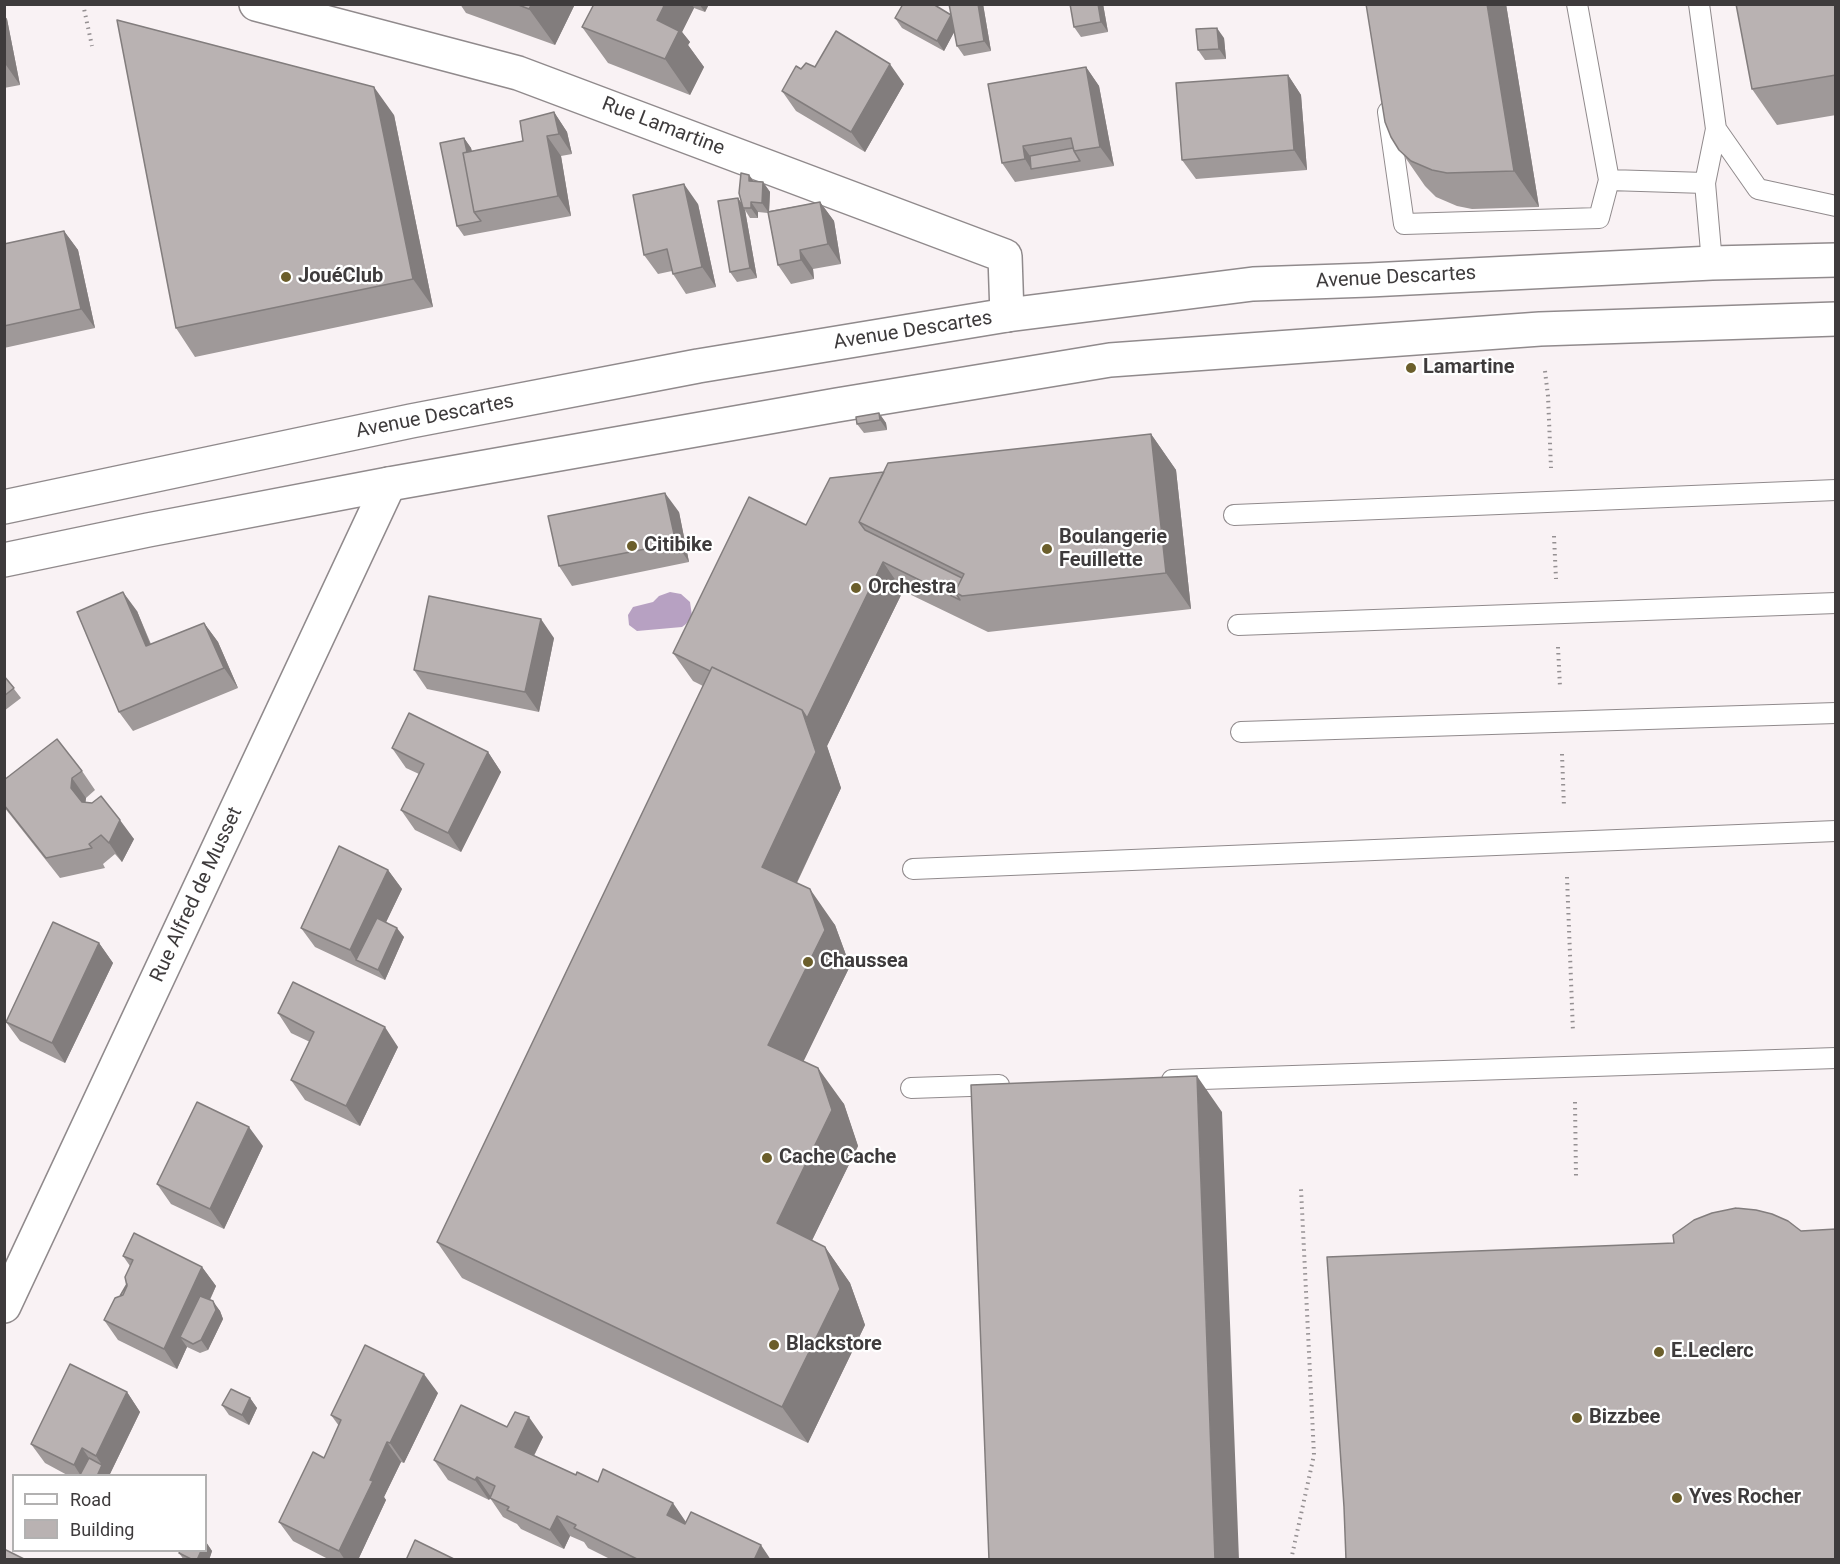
<!DOCTYPE html>
<html>
<head>
<meta charset="utf-8">
<style>
  body { margin:0 }
  #map { position:relative; width:1840px; height:1564px; overflow:hidden; background:#f9f2f4; font-family:Roboto,sans-serif }
  canvas { display:block }
  .frame { position:absolute; inset:0; border:6px solid #3e3b3c; pointer-events:none }
  .legend { position:absolute; left:12px; top:1474px; width:195px; height:78px; box-sizing:border-box; background:#fff; border:2px solid #b2b1b1; margin:0; padding:8px 10px; list-style:none; font-size:18px; color:#3e3b3c }
  .legend li { display:flex; align-items:center; gap:12px; height:30px }
  .legend b { width:30px; border:2px solid #b2b1b1 }
</style>
</head>
<body>
<div id="map">
<canvas width="1840" height="1564"></canvas>
<div class="frame"></div>
<ul class="legend">
<li><b style="height:8px;background:#fff"></b>Road</li>
<li><b style="height:16px;background:#b9b2b2"></b>Building</li>
</ul>
</div>
<script>
const ctx = document.querySelector('canvas').getContext('2d');
ctx.lineJoin = 'round';
function fill(path, color) {
  ctx.fillStyle = color;
  ctx.fill(path, 'evenodd');
}
function poly(rows) {
  const path = new Path2D();
  for (const r of rows) {
    path.moveTo(r[0], r[1]);
    for (let i = 2; i < r.length; i += 2) path.lineTo(r[i], r[i + 1]);
  }
  return path;
}
function trace(path, color, width, dash) {
  ctx.strokeStyle = color;
  ctx.lineWidth = width;
  ctx.lineCap = dash ? 'butt' : 'round';
  ctx.setLineDash(dash || []);
  ctx.stroke(path);
}
function drawText(font, color, halo, rows, align = 'center') {
  ctx.font = font + ' Roboto,sans-serif';
  ctx.lineWidth = 4.5;
  ctx.setLineDash([]);
  ctx.textBaseline = 'middle';
  ctx.strokeStyle = halo;
  ctx.fillStyle = color;
  for (const [text, x, y, turn = 0] of rows) {
    ctx.save();
    ctx.translate(x, y);
    ctx.rotate((+turn || 0) * Math.PI / 180);
    ctx.textAlign = isNaN(turn) ? turn : align;
    if (halo) ctx.strokeText(text, 0, 0);
    ctx.fillText(text, 0, 0);
    ctx.restore();
  }
}
fill(poly([
  [670,592,681,594,690,602,692,616,686,624,682,627,637,631,629,625,628,615,633,607,653,602,659,596]
]), '#b7a1c2');
const service = poly([
  [1388,112,1404,224,1599,218,1609,180,1577,4],
  [1716,129,1758,189,1836,206],
  [1609,180,1705,183,1716,129,1699,4],
  [1705,183,1712,263],
  [1234,515,1836,490],
  [1238,625,1836,603],
  [1241,732,1836,713],
  [913,869,1836,831],
  [1172,1080,1836,1058],
  [911,1088,999,1085]
]);
const minor = poly([
  [256,4,518,73,1005,256,1007,315],
  [4,1306,389,484]
]);
const secondary = poly([
  [4,507,411,421,698,366,1007,315,1253,284,1369,280,1712,263,1836,260],
  [4,560,148,530,389,484,837,405,1110,360,1540,329,1836,319]
]);
trace(service, '#908a8c', 22);
trace(minor, '#908a8c', 36);
trace(secondary, '#908a8c', 36);
trace(poly([
  [83,4,92,46],
  [1545,371,1548,396,1551,468],
  [1554,536,1556,579],
  [1558,647,1560,687],
  [1562,754,1564,807],
  [1567,877,1573,1032],
  [1575,1102,1576,1177],
  [1291,1560,1314,1455,1301,1189]
]), '#959092', 4, [1.5, 4.5]);
trace(service, '#fff', 20);
trace(minor, '#fff', 33);
trace(secondary, '#fff', 33);
fill(poly([
  [460,4,575,4,555,45,466,13],
  [594,4,709,4,705,12,694,8,682,32,690,42,688,45,704,67,690,95,608,63,582,27],
  [949,4,983,4,991,51,964,56,957,46,954,32,944,51,902,28,895,18,951,15],
  [1103,4,1108,32,1081,37,1074,27],
  [1506,4,1539,207,1472,209,1457,206,1436,197,1425,186,1391,137],
  [1836,4,1836,115,1777,125,1752,89],
  [4,15,7,19,20,85,4,88],
  [1224,38,1226,59,1205,60,1198,50],
  [815,67,904,84,865,152,796,111,782,91,801,69],
  [1086,67,1099,86,1114,166,1015,182,1002,163],
  [1288,75,1301,95,1307,170,1196,179,1182,160],
  [554,112,567,132,572,154,561,156,571,216,464,236,457,226,464,138,471,148,472,151,523,141],
  [394,115,433,307,195,357,176,328],
  [749,175,754,181,763,182,770,192,769,211,820,202,834,221,841,264,813,269,814,279,791,284,778,265,768,213,758,212,758,218,750,218,745,210,757,278,737,282,730,272,742,204],
  [698,204,716,287,686,294,673,274,672,271,658,274,644,255],
  [64,231,78,250,95,328,4,348,4,244],
  [879,413,886,423,887,430,864,433,857,424],
  [1151,434,1176,470,1191,609,988,632,903,591,827,746,841,788,797,883,835,925,850,966,803,1061,844,1104,858,1146,812,1240,825,1247,850,1283,865,1325,808,1443,462,1278,437,1242,703,686,693,681,673,653,806,525,884,472],
  [679,512,689,562,572,586,559,566],
  [137,611,151,644,204,623,218,642,238,688,133,731,119,712],
  [554,638,539,712,427,689,414,670],
  [4,676,21,698,4,711],
  [392,748,488,752,501,772,461,852,415,830,401,810,419,774,406,768],
  [82,771,95,790,86,798,85,802,134,839,122,862,115,854,103,864,105,868,60,878,4,807,4,780],
  [388,870,402,889,386,922,404,937,385,980,315,947,301,928],
  [99,943,113,963,65,1063,20,1041,6,1022],
  [278,1013,398,1047,360,1126,305,1100,291,1080,310,1042,291,1033],
  [263,1146,224,1229,171,1204,157,1184],
  [123,1256,202,1267,216,1286,210,1300,220,1311,223,1319,208,1350,200,1353,187,1347,177,1369,118,1340,104,1320,120,1296,127,1284,130,1266],
  [127,1392,140,1412,109,1476,69,1476,45,1463,31,1444],
  [438,1393,404,1463,401,1462,384,1497,386,1500,358,1560,330,1560,293,1541,279,1522,324,1458,339,1426,331,1415],
  [250,1398,257,1408,249,1425,229,1415,222,1405],
  [507,1427,543,1437,534,1456,576,1475,686,1522,771,1560,612,1560,588,1548,584,1542,570,1536,564,1549,521,1529,517,1524,503,1517,490,1498,489,1500,448,1480,434,1460],
  [206,1542,212,1551,209,1560,184,1560,179,1553]
]), '#9f9999');
fill(poly([
  [532,4,575,4,555,45,529,9],
  [656,4,692,4,694,8,682,32,690,42,688,45,704,67,690,95,665,59,657,20],
  [699,4,709,4,705,12],
  [978,4,983,4,991,51,984,41],
  [1098,4,1103,4,1108,32,1101,22],
  [1487,4,1506,4,1539,207,1514,171],
  [4,15,7,19,20,85,6,65,4,56],
  [951,15,958,25,944,51,937,41],
  [1217,28,1224,38,1226,59,1219,49],
  [890,64,904,84,865,152,851,132],
  [1086,67,1099,86,1114,166,1100,147],
  [1288,75,1301,95,1307,170,1294,150],
  [374,87,394,115,433,307,413,279],
  [554,112,567,132,572,154,559,134],
  [547,136,561,156,571,216,558,196],
  [464,138,471,148,484,210,479,211],
  [1023,146,1037,166,1031,169,1025,159],
  [749,175,756,185,749,181],
  [763,182,770,192,769,213,762,203],
  [684,184,698,204,716,287,702,267],
  [738,198,745,208,743,208,745,210,757,278,750,268],
  [751,202,758,212,758,218,751,208],
  [820,202,834,221,841,264,828,244],
  [64,231,78,250,95,328,81,309],
  [800,250,813,269,814,279,801,260],
  [879,413,886,423,887,430,880,420],
  [1151,434,1176,470,1191,609,1166,573],
  [665,493,679,512,689,562,676,543],
  [883,562,903,591,827,746,841,788,787,903,762,867,802,710],
  [123,592,137,611,159,666,146,646],
  [541,619,554,638,539,712,525,692],
  [204,623,218,642,238,688,224,668],
  [488,752,501,772,461,852,448,833],
  [72,778,86,798,85,808,71,788],
  [120,820,134,839,122,862,109,843],
  [388,870,402,889,366,964,356,960,350,950],
  [810,889,835,925,850,966,794,1081,768,1045],
  [397,928,404,937,385,980,378,970],
  [99,943,113,963,65,1063,52,1043],
  [385,1027,398,1047,360,1126,346,1106],
  [818,1068,844,1104,858,1146,803,1259,777,1223],
  [1197,1076,1222,1112,1239,1560,1215,1560],
  [249,1127,263,1146,224,1229,210,1209],
  [825,1247,850,1283,865,1325,808,1443,782,1407],
  [202,1267,216,1286,190,1342,180,1337,187,1347,177,1369,164,1349],
  [213,1301,220,1311,223,1319,208,1350,201,1340],
  [424,1374,438,1393,404,1463,390,1443],
  [127,1392,140,1412,109,1476,97,1476,102,1465,96,1456],
  [250,1398,257,1408,249,1425,242,1415],
  [529,1417,543,1437,528,1467,515,1447],
  [387,1442,401,1462,384,1497,386,1500,358,1560,345,1560,339,1551,370,1480],
  [82,1448,96,1468,80,1475,81,1476,74,1465],
  [477,1477,491,1497,489,1500,475,1480],
  [673,1503,686,1522,680,1535,667,1515],
  [557,1516,570,1536,564,1549,550,1530],
  [206,1542,212,1551,209,1560,197,1560,201,1551,206,1551],
  [761,1545,771,1560,754,1560]
]), '#827d7d');
const building = poly([
  [516,4,532,4,529,9,516,4],
  [594,4,660,4,664,6,657,20,679,31,665,59,582,27,594,4],
  [903,4,933,4,951,15,937,41,895,18,903,4],
  [949,4,978,4,984,41,957,46,949,4],
  [1070,4,1098,4,1101,22,1074,27,1070,4],
  [1366,4,1487,4,1514,171,1447,173,1432,170,1411,161,1399,150,1391,137,1385,122,1366,4],
  [1736,4,1836,4,1836,75,1752,89,1736,4],
  [117,20,374,87,413,279,176,328,117,20],
  [1217,28,1219,49,1198,50,1196,29,1217,28],
  [836,31,890,64,851,132,782,91,796,66,801,69,806,63,815,67,836,31],
  [1086,67,1100,147,1074,151,1071,138,1023,146,1025,159,1002,163,988,84,1086,67],
  [1288,75,1294,150,1182,160,1176,83,1288,75],
  [554,112,559,134,547,136,558,196,474,212,463,153,523,141,520,121,554,112],
  [464,138,467,152,463,153,474,212,481,221,457,226,440,143,464,138],
  [1073,148,1074,151,1080,161,1031,169,1030,156,1073,148],
  [741,173,749,175,749,181,763,182,762,203,751,202,751,208,743,208,739,193,741,173],
  [684,184,702,267,673,274,667,249,644,255,633,195,684,184],
  [738,198,750,268,730,272,718,201,738,198],
  [820,202,828,244,800,250,801,260,778,265,768,212,820,202],
  [64,231,81,309,4,326,4,244,64,231],
  [879,413,880,420,857,424,856,417,879,413],
  [1151,434,1166,573,962,596,955,592,964,574,859,522,888,463,1151,434],
  [884,472,859,522,865,530,962,578,955,592,960,600,883,562,807,718,802,710,712,667,710,671,673,653,749,497,806,525,830,478,884,472],
  [665,493,676,543,559,566,548,516,665,493],
  [123,592,146,646,204,623,224,668,119,712,77,612,123,592],
  [429,596,541,619,525,692,414,670,429,596],
  [712,667,802,710,816,752,762,867,810,889,825,930,768,1045,818,1068,832,1110,777,1223,825,1247,840,1289,782,1407,437,1242,712,667],
  [4,676,14,688,4,696,4,676],
  [409,713,488,752,448,833,401,810,424,764,392,748,409,713],
  [57,739,82,771,72,778,71,788,82,802,92,803,101,796,120,820,109,843,101,835,89,844,92,848,46,858,4,805,4,780,57,739],
  [339,846,388,870,350,950,301,928,339,846],
  [377,918,397,928,378,970,356,960,377,918],
  [53,922,99,943,52,1043,6,1022,53,922],
  [293,982,385,1027,346,1106,291,1080,314,1032,278,1013,293,982],
  [1197,1076,1215,1560,989,1560,971,1085,1197,1076],
  [197,1102,249,1127,210,1209,157,1184,197,1102],
  [1736,1208,1756,1210,1772,1214,1788,1221,1801,1231,1836,1229,1836,1560,1346,1560,1344,1507,1327,1257,1674,1243,1673,1235,1694,1220,1712,1213,1736,1208],
  [134,1233,202,1267,164,1349,104,1320,115,1298,123,1295,127,1286,125,1277,133,1260,123,1256,134,1233],
  [127,1284,127,1286,123,1295,120,1296,127,1284],
  [200,1296,213,1301,216,1310,201,1340,193,1344,180,1337,200,1296],
  [365,1345,424,1374,390,1443,387,1442,370,1480,373,1481,339,1551,279,1522,313,1452,324,1458,341,1420,331,1415,365,1345],
  [70,1364,127,1392,96,1456,82,1448,74,1465,31,1444,70,1364],
  [231,1389,250,1398,242,1415,222,1405,231,1389],
  [461,1405,507,1427,515,1412,529,1417,515,1447,576,1475,577,1472,598,1482,603,1469,673,1503,667,1515,685,1524,691,1512,761,1545,754,1560,647,1560,645,1559,639,1560,574,1528,576,1525,557,1516,550,1530,507,1510,509,1507,490,1498,495,1486,477,1477,475,1480,434,1460,461,1405],
  [89,1458,102,1465,97,1476,82,1476,80,1475,89,1458],
  [415,1540,456,1560,406,1560,415,1540],
  [4,1549,26,1560,4,1560,4,1549],
  [180,1551,201,1551,197,1560,193,1560,179,1553,180,1551]
]);
fill(building, '#b9b2b2');
trace(building, '#827d7d', 1.5);
for (const [x, y, r, color] of [
  [286,277,6,"#6b5e2b"],
  [1411,368,6,"#6b5e2b"],
  [632,546,6,"#6b5e2b"],
  [1047,549,6,"#6b5e2b"],
  [856,588,6,"#6b5e2b"],
  [808,962,6,"#6b5e2b"],
  [767,1158,6,"#6b5e2b"],
  [774,1345,6,"#6b5e2b"],
  [1659,1352,6,"#6b5e2b"],
  [1577,1418,6,"#6b5e2b"],
  [1677,1498,6,"#6b5e2b"]
]) {
  const dot = new Path2D();
  dot.arc(x, y, r, 0, 2 * Math.PI);
  ctx.fillStyle = color;
  ctx.fill(dot);
  trace(dot, '#fff', 2);
}
drawText('20px', '#3e3b3c', '#fff', [
  ["Rue Lamartine",663,127,21],
  ["Avenue Descartes",1396,278,-3],
  ["Avenue Descartes",913,331,-9],
  ["Avenue Descartes",435,417,-11],
  ["Rue Alfred de Musset",197,895,-65]
]);
drawText('bold 20px', '#3e3b3c', '#fff', [
  ["JouéClub",298,277],
  ["Lamartine",1423,368],
  ["Boulangerie",1059,538],
  ["Feuillette",1059,561],
  ["Citibike",644,546],
  ["Orchestra",868,588],
  ["Chaussea",820,962],
  ["Cache Cache",779,1158],
  ["Blackstore",786,1345],
  ["E.Leclerc",1671,1352],
  ["Bizzbee",1589,1418],
  ["Yves Rocher",1689,1498]
], 'left');
</script>
</body>
</html>
